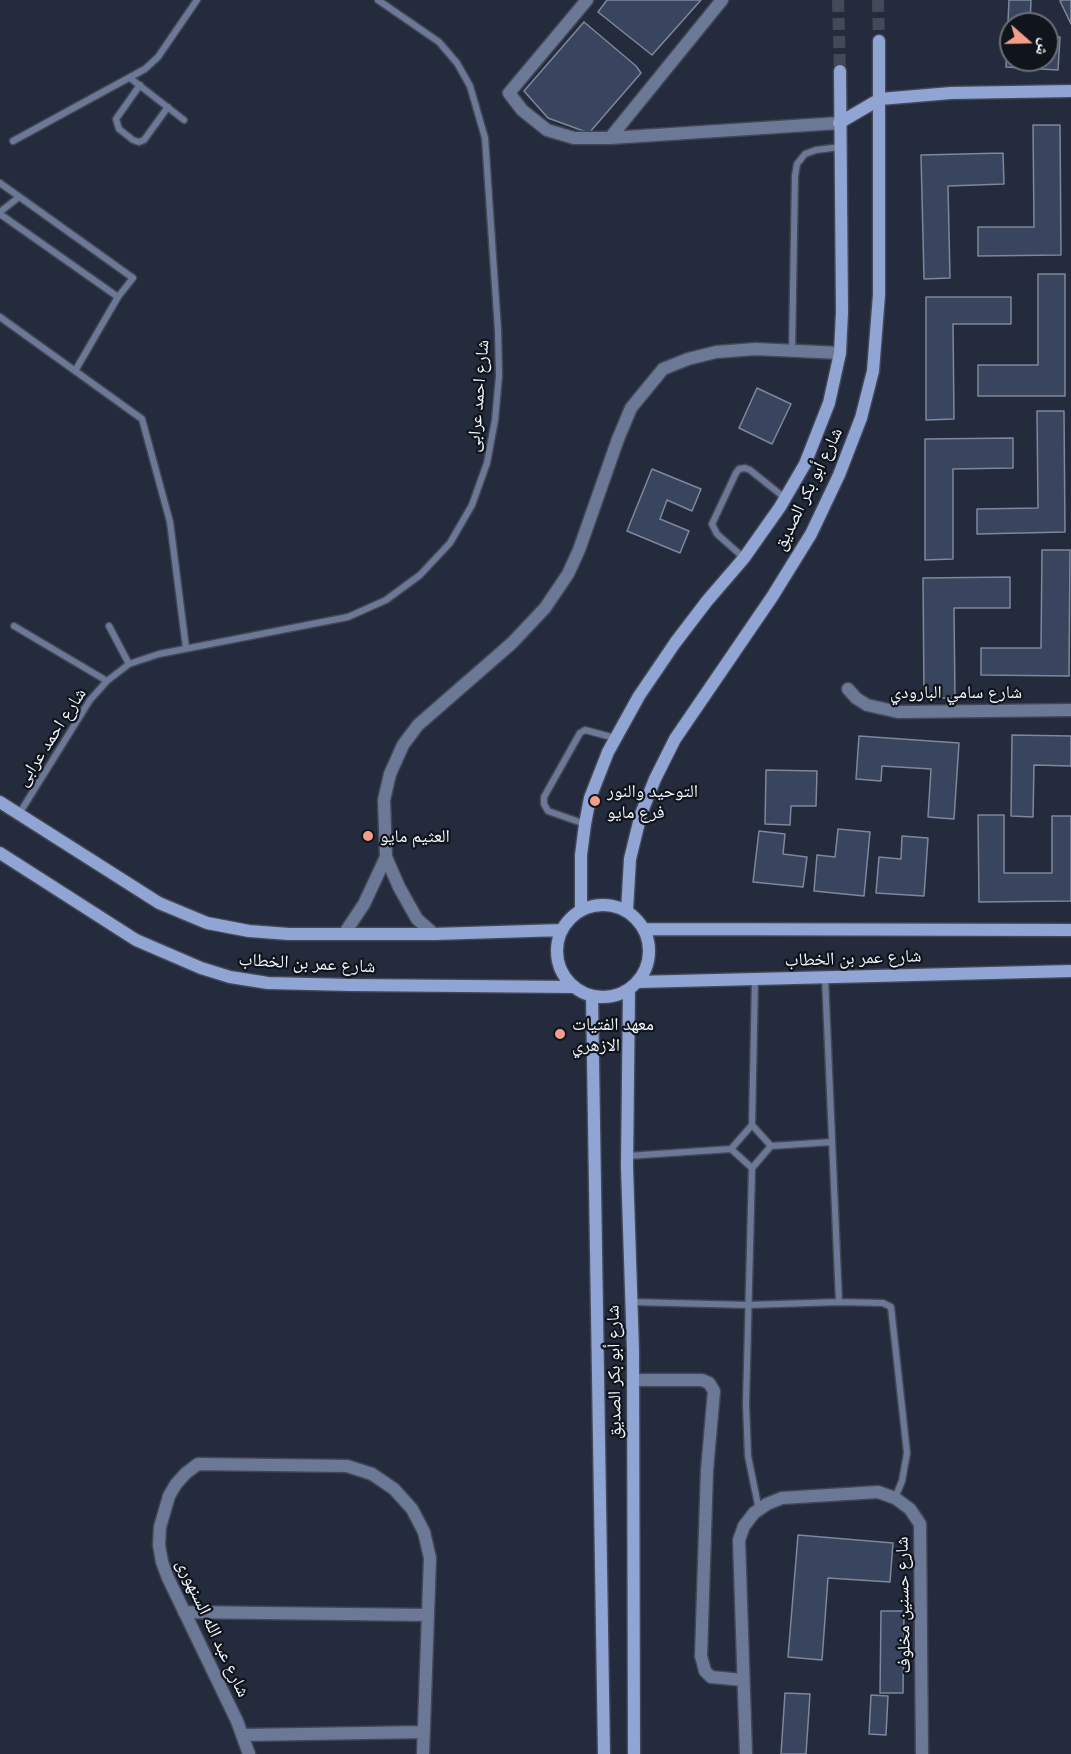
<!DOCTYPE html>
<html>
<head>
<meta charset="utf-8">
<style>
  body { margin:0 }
  #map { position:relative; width:1071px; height:1754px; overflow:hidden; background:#242b3c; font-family:"Golos Text","Noto Naskh Arabic",sans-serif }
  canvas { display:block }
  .north { position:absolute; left:999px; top:12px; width:60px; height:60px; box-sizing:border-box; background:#10141b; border:2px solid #6a6e76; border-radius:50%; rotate:110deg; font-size:16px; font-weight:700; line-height:24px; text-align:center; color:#f1f5fe }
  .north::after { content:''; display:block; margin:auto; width:21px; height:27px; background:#f49e87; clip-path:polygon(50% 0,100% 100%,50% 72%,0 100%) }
</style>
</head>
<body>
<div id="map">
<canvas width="1071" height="1754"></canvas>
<div class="north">ش</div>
</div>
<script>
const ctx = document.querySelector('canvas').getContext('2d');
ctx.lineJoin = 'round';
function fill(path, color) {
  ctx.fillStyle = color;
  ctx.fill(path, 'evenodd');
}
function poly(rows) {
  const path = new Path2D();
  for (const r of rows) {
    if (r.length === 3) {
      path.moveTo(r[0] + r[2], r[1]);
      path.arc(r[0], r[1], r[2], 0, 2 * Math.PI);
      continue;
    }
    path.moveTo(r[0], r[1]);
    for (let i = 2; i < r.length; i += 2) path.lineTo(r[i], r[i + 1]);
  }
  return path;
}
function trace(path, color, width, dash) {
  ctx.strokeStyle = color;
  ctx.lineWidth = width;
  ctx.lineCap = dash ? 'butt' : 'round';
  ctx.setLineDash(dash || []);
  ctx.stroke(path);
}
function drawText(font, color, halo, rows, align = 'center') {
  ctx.font = font + ' "Golos Text","Noto Naskh Arabic",sans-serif';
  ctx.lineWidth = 4.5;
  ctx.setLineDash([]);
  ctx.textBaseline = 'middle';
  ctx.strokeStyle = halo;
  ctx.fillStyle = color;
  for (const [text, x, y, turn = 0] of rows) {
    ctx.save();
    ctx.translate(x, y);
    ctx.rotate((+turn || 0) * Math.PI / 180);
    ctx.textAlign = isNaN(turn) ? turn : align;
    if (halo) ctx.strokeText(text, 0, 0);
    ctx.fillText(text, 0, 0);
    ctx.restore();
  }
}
const building = poly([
  [607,0,701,0,652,55,598,12,607,0],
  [1009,0,1031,0,1030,24,1011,24,1011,60,1047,60,1047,37,1060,37,1058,70,1006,67,1009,0],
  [1062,0,1071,0,1071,24,1060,1,1062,0],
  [584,22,636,66,641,73,589,133,548,118,524,91,584,22],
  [1033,125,1060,125,1061,255,978,256,978,227,1034,227,1033,125],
  [1003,153,1004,184,948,186,950,278,924,279,921,155,1003,153],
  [1038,274,1065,274,1065,396,978,396,978,365,1038,365,1038,274],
  [926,297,1011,297,1011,324,953,324,954,419,926,420,926,297],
  [757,388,791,404,772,444,739,428,757,388],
  [1037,411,1064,411,1065,532,977,534,977,509,1038,508,1037,411],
  [1013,438,1013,468,953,469,953,559,925,560,925,439,1013,438],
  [652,469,701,489,692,511,667,500,660,519,689,531,680,553,627,531,652,469],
  [1042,550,1070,550,1069,676,981,675,981,648,1041,648,1042,550],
  [1010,577,1010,608,954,608,955,698,924,698,923,578,1010,577],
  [1012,735,1071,736,1071,766,1034,765,1033,817,1011,816,1012,735],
  [859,736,959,743,954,819,928,817,931,769,882,766,881,781,856,779,859,736],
  [766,770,817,771,816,806,791,806,790,825,765,824,766,770],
  [978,815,1004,815,1004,873,1052,873,1052,816,1071,816,1071,901,979,902,978,815],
  [838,829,870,832,864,896,814,891,817,855,835,857,838,829],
  [759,831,785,834,783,854,807,857,803,887,753,882,759,831],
  [902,836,928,838,924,896,876,893,879,857,901,859,902,836],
  [798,1535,893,1543,890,1582,828,1578,822,1660,788,1657,798,1535],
  [881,1611,904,1611,903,1693,880,1693,881,1611],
  [785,1693,810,1694,806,1754,781,1754,785,1693],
  [871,1695,888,1696,886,1735,869,1734,871,1695]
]);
fill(building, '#39445e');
trace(building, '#7e879c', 1.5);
trace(poly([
  [838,0,840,71],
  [878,0,879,41]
]), '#434959', 12, [12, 6]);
const lane = poly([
  [130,78,184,120],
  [140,85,116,119,119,129,133,140,139,142,144,140,168,107],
  [13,141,145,69,158,57,197,0],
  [0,183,133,278,118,297],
  [0,212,19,197],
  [0,214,118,297,75,371],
  [0,317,142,419,170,522,186,648],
  [792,351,795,176,797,164,805,154,816,150,840,147],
  [744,558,717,534,712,524,736,473,739,469,745,468,750,470,785,498],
  [14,626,107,681],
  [109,626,129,664],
  [19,814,90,700,107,681,129,664,159,654,348,617,386,600,420,575,450,543,472,505,487,463,495,420,499,376,498,330,485,138,470,86,457,63,439,42,378,0],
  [585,824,548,811,544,804,544,797,580,733,585,730,615,738],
  [825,977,839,1302],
  [752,1125,771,1146],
  [627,1156,731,1149],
  [752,1168,731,1149,752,1125,755,979],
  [632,1302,748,1305,839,1302,883,1303,891,1307,907,1453,902,1481,895,1498],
  [759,1510,748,1456,746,1404,752,1168,771,1146,832,1142]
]);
const street = poly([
  [587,0,509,93,522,110,547,130,574,138,610,138,839,123],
  [610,138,722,0],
  [848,689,856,698,867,705,898,712,1071,710],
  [344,934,364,904,386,857],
  [434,934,417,919,399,887,386,857,384,800,390,774,403,745,418,725,512,643,545,608,568,574,579,550,618,439,631,408,663,369,688,359,716,352,756,349,840,353],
  [633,1380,702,1380,709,1383,714,1391,707,1470,701,1656,705,1671,711,1677,743,1680],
  [184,1612,427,1615],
  [244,1735,424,1732],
  [249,1754,237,1721,168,1578,162,1562,159,1545,160,1527,169,1496,176,1484,186,1473,198,1464,347,1466,372,1474,394,1489,412,1509,424,1532,430,1558,423,1754],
  [746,1754,739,1540,744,1526,754,1513,767,1504,782,1498,878,1492,895,1498,910,1509,920,1524,922,1754]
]);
const secondary = poly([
  [839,123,880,99,951,93,1071,91],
  [0,802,159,903,207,923,249,931,289,934,434,934,562,930],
  [0,853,136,940,201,968,230,977,268,983,351,985,573,987],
  [603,951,46],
  [581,909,581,855,585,824,590,798,608,752,639,696,675,643,707,601,744,558,780,507,805,464,829,403,840,353,842,312,840,71],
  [627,911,630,859,641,814,655,779,675,739,772,597,811,534,839,475,861,418,873,371,879,295,879,41],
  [644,929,1071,930],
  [637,982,1071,971],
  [629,990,627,1167,633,1351,634,1754],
  [592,996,604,1754]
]);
trace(lane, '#414757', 9);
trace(street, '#414757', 15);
trace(secondary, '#414757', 15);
trace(lane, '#6c7996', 6);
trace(street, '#6c7996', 12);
trace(secondary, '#90a5d3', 12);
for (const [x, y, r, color] of [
  [595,801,6,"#f49e87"],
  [368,836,6,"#f49e87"],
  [560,1034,6,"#f49e87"]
]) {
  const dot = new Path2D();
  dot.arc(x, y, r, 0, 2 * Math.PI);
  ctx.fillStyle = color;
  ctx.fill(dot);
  trace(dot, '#10141b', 2);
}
drawText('18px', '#f1f5fe', '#10141b', [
  ["شارع احمد عرابى",478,396,-85],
  ["شارع أبو بكر الصديق",808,489,-64],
  ["شارع سامي البارودي",956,692],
  ["شارع احمد عرابى",51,737,-57],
  ["شارع عمر بن الخطاب",853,958,-2],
  ["شارع عمر بن الخطاب",307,963,3],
  ["شارع أبو بكر الصديق",614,1372,-91],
  ["شارع حسنين مخلوف",903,1605,-91],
  ["شارع عبد الله السنهورى",213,1628,65]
]);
drawText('18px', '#f1f5fe', '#10141b', [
  ["التوحيد والنور",607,791],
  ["فرع مايو",607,812],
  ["العثيم مايو",380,836],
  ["معهد الفتيات",572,1024],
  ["الازهري",572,1045]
], 'left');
</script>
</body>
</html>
